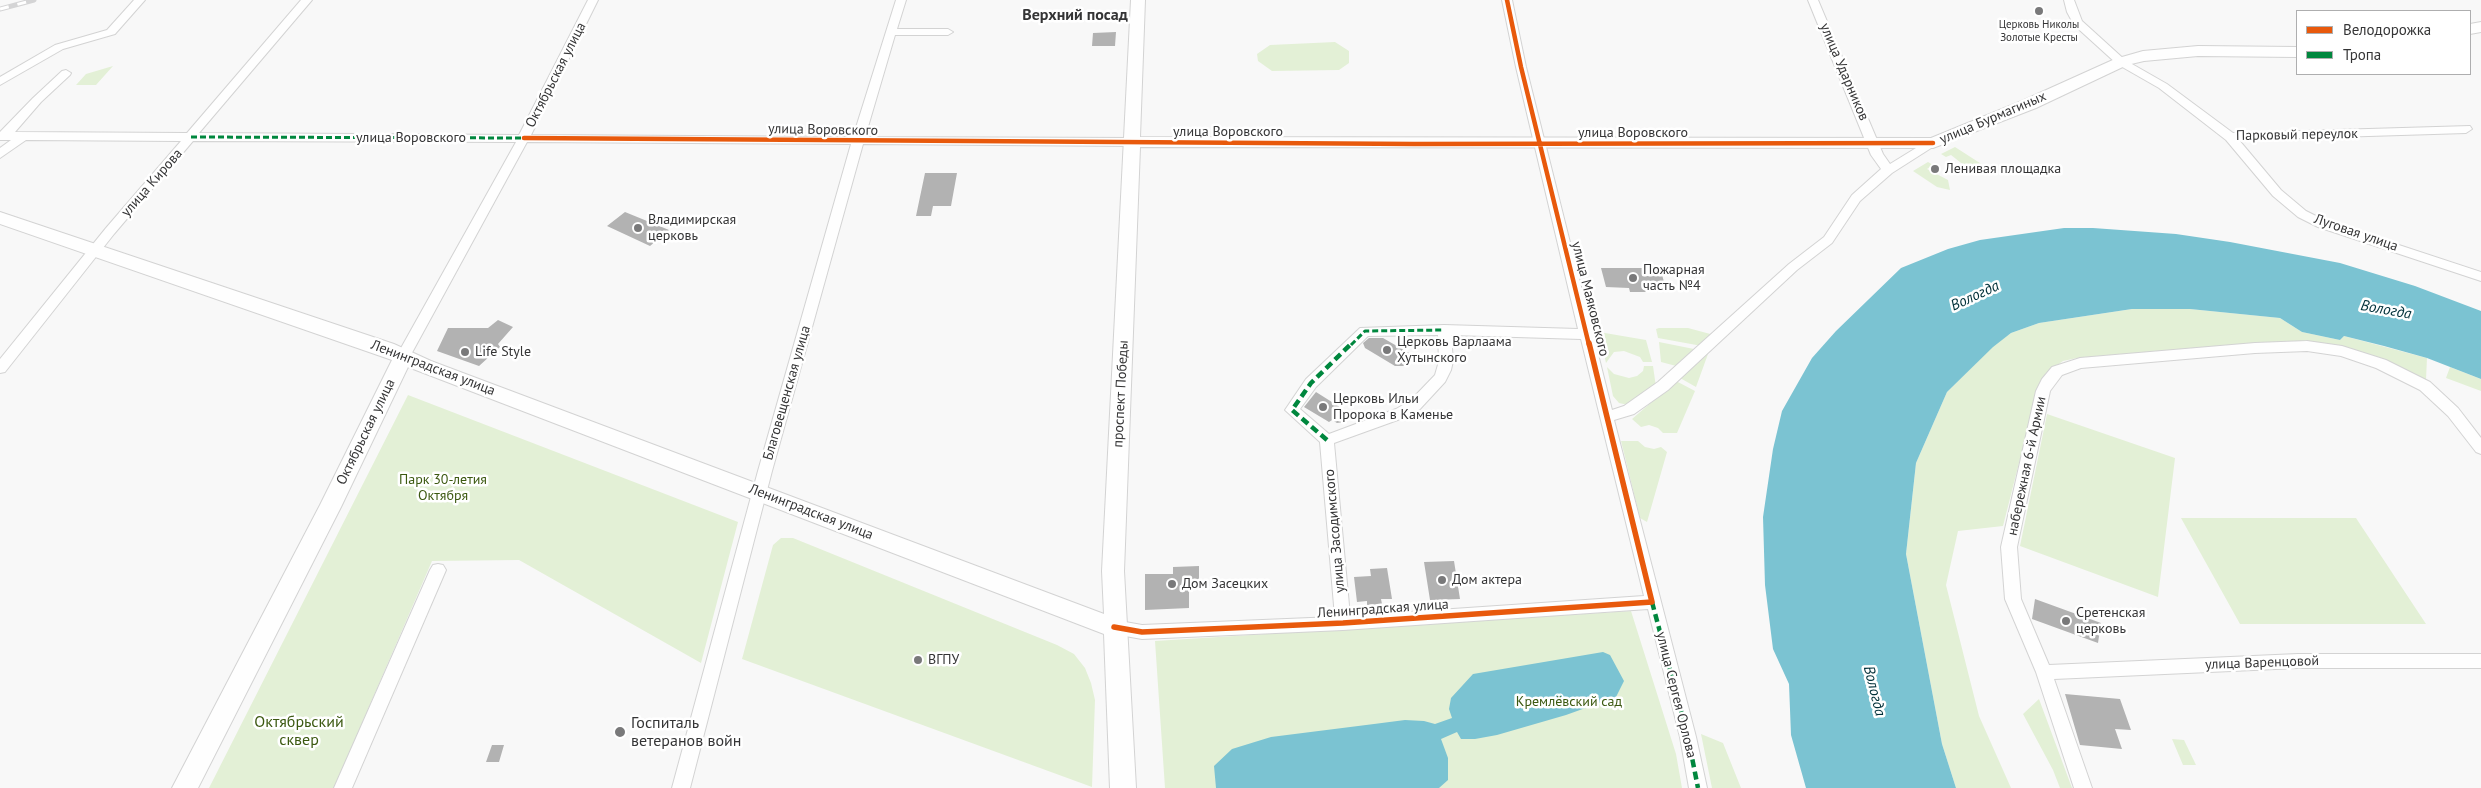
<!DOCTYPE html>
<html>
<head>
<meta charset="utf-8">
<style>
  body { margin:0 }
  #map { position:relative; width:2481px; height:788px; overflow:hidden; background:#f8f8f8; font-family:"PT Sans",sans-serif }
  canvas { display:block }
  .legend { position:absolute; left:2296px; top:10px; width:175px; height:65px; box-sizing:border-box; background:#fff; border:1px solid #aeaeaf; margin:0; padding:6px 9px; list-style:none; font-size:15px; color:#353536 }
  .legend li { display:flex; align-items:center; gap:10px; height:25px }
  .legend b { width:25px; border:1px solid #aeaeaf }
</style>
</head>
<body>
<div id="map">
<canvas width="2481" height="788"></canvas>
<ul class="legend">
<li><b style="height:6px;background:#e8590c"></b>Велодорожка</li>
<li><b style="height:6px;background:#00873e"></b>Тропа</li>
</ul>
</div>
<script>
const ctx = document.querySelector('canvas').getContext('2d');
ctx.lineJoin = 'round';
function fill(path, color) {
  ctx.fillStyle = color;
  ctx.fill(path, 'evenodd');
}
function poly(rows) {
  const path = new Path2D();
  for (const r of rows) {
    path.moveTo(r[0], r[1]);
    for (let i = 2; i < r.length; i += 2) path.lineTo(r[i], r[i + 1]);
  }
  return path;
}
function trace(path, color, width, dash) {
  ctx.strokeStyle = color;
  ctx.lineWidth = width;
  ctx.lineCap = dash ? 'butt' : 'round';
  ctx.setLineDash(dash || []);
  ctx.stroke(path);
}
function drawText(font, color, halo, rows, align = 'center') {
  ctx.font = font + ' "PT Sans",sans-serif';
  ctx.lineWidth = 5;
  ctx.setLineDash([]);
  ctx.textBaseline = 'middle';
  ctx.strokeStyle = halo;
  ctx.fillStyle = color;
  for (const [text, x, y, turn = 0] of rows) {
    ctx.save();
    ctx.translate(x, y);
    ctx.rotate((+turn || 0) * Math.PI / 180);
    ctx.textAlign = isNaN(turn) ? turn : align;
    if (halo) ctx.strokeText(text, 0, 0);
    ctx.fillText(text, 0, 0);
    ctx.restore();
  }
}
fill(poly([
  [1335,42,1349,51,1349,63,1339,70,1272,71,1258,61,1257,54,1270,45],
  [113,66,96,85,76,85,86,74],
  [1955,147,1997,174,1970,170,1951,155,1946,157,1941,154],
  [1928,162,1933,165,1927,169,1948,180,1950,190,1937,187,1913,171],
  [2132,309,2190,309,2280,318,2302,332,2340,340,2344,336,2427,358,2426,380,2367,356,2252,344,2077,358,2063,361,2046,373,2038,388,2003,526,1958,531,1946,585,1979,716,2011,788,1956,788,1942,744,1906,554,1916,463,1947,392,1993,346,2011,333,2039,323],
  [1659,328,1688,328,1714,335,1702,346,1658,338,1656,329],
  [1599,332,1646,340,1652,362,1643,362,1640,357,1624,351,1614,352,1606,363],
  [1659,342,1699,350,1680,367,1661,362],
  [1708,354,1696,387,1680,378],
  [1644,366,1653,366,1656,387,1628,405,1619,403,1613,396,1607,367,1614,374,1629,378,1637,376,1643,371],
  [2450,367,2481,379,2481,391,2446,378],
  [1676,381,1695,391,1677,433,1663,433,1658,428,1649,425,1641,427,1632,419],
  [408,395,738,522,701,663,519,560,432,561,334,788,209,788],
  [2047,414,2175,458,2158,597,2020,546],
  [1621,441,1638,441,1645,447,1654,449,1661,447,1667,452,1647,522,1640,518],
  [2181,518,2356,518,2426,624,2240,624],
  [781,538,793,538,1057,645,1074,654,1085,668,1091,683,1095,700,1092,787,742,659,773,545],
  [1631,611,1676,754,1682,788,1165,788,1155,641],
  [2039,699,2072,788,2060,788,2053,770,2023,714],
  [1701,734,1723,743,1741,788,1712,788],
  [2172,739,2184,740,2196,765,2183,765]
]), '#e3f0d6');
fill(poly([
  [2064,228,2093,228,2176,234,2230,242,2340,263,2415,286,2481,311,2481,379,2427,358,2384,346,2344,336,2340,340,2302,332,2280,318,2190,309,2132,309,2039,323,2011,333,1993,347,1947,392,1916,463,1906,554,1942,744,1956,788,1806,788,1791,735,1789,684,1773,649,1765,585,1763,517,1773,449,1782,411,1812,358,1836,331,1901,268,1948,249,1980,240],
  [1603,652,1610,655,1624,681,1616,697,1566,715,1497,735,1475,739,1461,739,1457,732,1441,739,1448,758,1448,780,1439,788,1216,788,1214,766,1232,749,1271,737,1374,724,1405,720,1424,721,1435,724,1452,718,1449,709,1451,698,1473,674]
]), '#7bc3d2');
fill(poly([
  [1116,32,1115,46,1092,46,1093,33],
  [925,173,957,173,951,206,933,206,931,216,916,216],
  [625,212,669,230,650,246,607,226],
  [1601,268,1660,268,1667,292,1630,292,1629,288,1606,287],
  [498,320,513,327,498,344,500,347,479,366,437,351,448,328,488,328],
  [1369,338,1383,338,1409,353,1412,359,1405,366,1395,366,1365,348,1363,343],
  [1316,392,1343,409,1341,410,1346,414,1344,422,1337,423,1332,420,1329,422,1304,407],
  [1454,561,1460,599,1430,600,1424,562],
  [1199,566,1199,589,1189,589,1189,608,1145,610,1145,574,1173,574,1173,567],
  [1387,568,1392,599,1381,599,1382,604,1367,605,1367,601,1357,602,1354,577,1371,576,1370,569],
  [2035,599,2101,623,2098,643,2032,619],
  [2065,694,2120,699,2131,730,2115,729,2122,749,2080,745],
  [492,745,504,745,499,762,486,762]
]), '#b2b2b2');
const street = poly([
  [134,0,145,0,115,34,63,49,0,85,0,77,55,45,107,30,134,0],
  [301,0,312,0,199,133,519,135,588,0,598,0,531,135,853,137,896,0,906,0,897,29,948,29,953,32,948,35,895,35,865,137,1132,138,1138,142,1132,146,863,144,772,471,690,788,672,788,758,471,851,144,527,142,408,360,403,362,396,357,516,142,193,141,114,234,5,372,0,373,0,359,106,228,181,141,26,140,0,158,0,148,11,140,0,140,0,132,33,98,62,71,66,70,71,73,70,75,41,102,15,132,187,133,301,0],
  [1502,0,1512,0,1526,67,1612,410,1624,406,1658,382,1789,264,1824,237,1852,195,1881,169,1871,155,1808,0,1818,0,1883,154,1890,164,1929,140,1933,139,1939,143,1892,173,1860,201,1832,243,1797,270,1668,390,1634,414,1614,420,1696,737,1707,788,1689,788,1680,737,1648,609,1343,630,1142,639,1114,634,1108,632,1106,627,1108,622,1114,620,1142,625,1335,617,1320,442,1285,410,1306,379,1360,328,1444,325,1578,329,1516,67,1502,0],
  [1438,335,1439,361,1435,375,1410,401,1396,409,1329,434,1300,409,1316,387,1368,336,1438,335],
  [1451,335,1581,339,1644,596,1350,616,1334,443,1406,417,1420,409,1445,382,1451,370,1453,361,1451,335],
  [2064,0,2074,0,2082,21,2125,60,2167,84,2233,133,2470,126,2472,129,2466,133,2239,140,2281,190,2306,211,2326,221,2481,272,2481,281,2318,227,2298,217,2273,196,2226,140,2159,88,2117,64,2074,25,2067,12,2064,0],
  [2307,341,2342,346,2386,360,2430,382,2458,408,2481,438,2481,454,2476,452,2448,416,2420,390,2376,368,2341,356,2307,351,2255,353,2081,368,2062,375,2050,391,2017,547,2021,599,2049,665,2298,654,2481,654,2481,668,2298,668,2054,679,2092,788,2074,788,2036,672,2005,599,2001,547,2036,391,2042,379,2052,367,2080,358,2255,343,2307,341],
  [438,564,443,565,446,570,352,788,334,788,430,570,433,565,438,564]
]);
const secondary = poly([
  [1131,0,1145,0,1140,137,1931,138,2024,100,2115,59,2143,51,2198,46,2297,47,2297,57,2198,56,2144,61,2127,65,2036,108,1933,148,1140,147,1124,571,1136,788,1110,788,1104,634,408,367,341,507,198,788,172,788,320,505,392,360,0,224,0,212,394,344,431,361,1104,614,1102,571,1131,0],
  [2481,22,2481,32,2470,34,2470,24,2481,22]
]);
trace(street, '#d3d3d3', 2);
trace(secondary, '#d3d3d3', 2);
fill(street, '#fefefe');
fill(secondary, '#fefefe');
const rail = poly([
  [0,9,34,0]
]);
trace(rail, '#d4d4d5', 5);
trace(rail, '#fff', 3, [9]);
trace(poly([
  [191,137,524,138],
  [1351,345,1365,331,1444,330]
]), '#00873e', 3, [6, 3]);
trace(poly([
  [1327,440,1292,410,1311,383,1352,343],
  [1652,602,1688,737,1698,788]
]), '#00873e', 4.5, [8, 4.5]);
trace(poly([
  [1507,0,1521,67,1589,345],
  [524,138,1414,144,1933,143]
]), '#e8590c', 4.5);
trace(poly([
  [1114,627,1142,632,1343,623,1652,602,1589,343]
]), '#e8590c', 5.5);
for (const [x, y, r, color] of [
  [2039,11,5,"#79797a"],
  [1935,169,5,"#79797a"],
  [638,228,5,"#79797a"],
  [1633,278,5,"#79797a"],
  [1387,350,5,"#79797a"],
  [465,352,5,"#79797a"],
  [1323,407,5,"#79797a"],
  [1442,580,5,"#79797a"],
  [1172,584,5,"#79797a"],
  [2066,621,5,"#79797a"],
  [918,660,5,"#79797a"],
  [620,732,6,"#79797a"]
]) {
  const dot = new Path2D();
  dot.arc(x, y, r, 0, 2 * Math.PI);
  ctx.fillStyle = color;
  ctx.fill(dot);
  trace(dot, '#fff', 2);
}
drawText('11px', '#353536', '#fff', [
  ["Церковь Николы",2039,25],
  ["Золотые Кресты",2039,38]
]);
drawText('14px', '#353536', '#fff', [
  ["улица Ударников",1844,72,67],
  ["Октябрьская улица",556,75,-63],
  ["улица Бурмагиных",1993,118,-23],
  ["улица Воровского",823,130,1],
  ["улица Воровского",1228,132],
  ["улица Воровского",1633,133],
  ["Парковый переулок",2297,135,-1],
  ["улица Воровского",411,138],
  ["улица Кирова",152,183,-49],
  ["Луговая улица",2356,233,19],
  ["улица Маяковского",1590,299,76],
  ["Ленинградская улица",433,368,21],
  ["Благовещенская улица",787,393,-74],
  ["проспект Победы",1121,394,-87],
  ["Октябрьская улица",366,432,-64],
  ["набережная 6-й Армии",2027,466,-78],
  ["Ленинградская улица",811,512,21],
  ["улица Засодимского",1335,531,-95],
  ["Ленинградская улица",1383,609,-4],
  ["улица Варенцовой",2262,663,-2],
  ["улица Сергея Орлова",1676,695,76]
]);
drawText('14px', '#353536', '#fff', [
  ["Ленивая площадка",1945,169],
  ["Владимирская",648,220],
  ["церковь",648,236],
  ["Пожарная",1643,270],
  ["часть №4",1643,286],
  ["Церковь Варлаама",1397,342],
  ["Хутынского",1397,358],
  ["Life Style",475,352],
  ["Церковь Ильи",1333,399],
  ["Пророка в Каменье",1333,415],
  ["Дом актера",1452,580],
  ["Дом Засецких",1182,584],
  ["Сретенская",2076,613],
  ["церковь",2076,629],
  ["ВГПУ",928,660]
], 'left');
drawText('14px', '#3c5911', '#fff', [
  ["Парк 30-летия",443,480],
  ["Октября",443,496],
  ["Кремлёвский сад",1569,702]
]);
drawText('italic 15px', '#003039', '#fff', [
  ["Вологда",1975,296,-25],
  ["Вологда",2386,310,10],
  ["Вологда",1874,691,76]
]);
drawText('bold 16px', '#353536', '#fff', [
  ["Верхний посад",1075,15]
]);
drawText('16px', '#3c5911', '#fff', [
  ["Октябрьский",299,722],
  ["сквер",299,740]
]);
drawText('16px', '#353536', '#fff', [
  ["Госпиталь",631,723],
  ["ветеранов войн",631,741]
], 'left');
</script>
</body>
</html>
